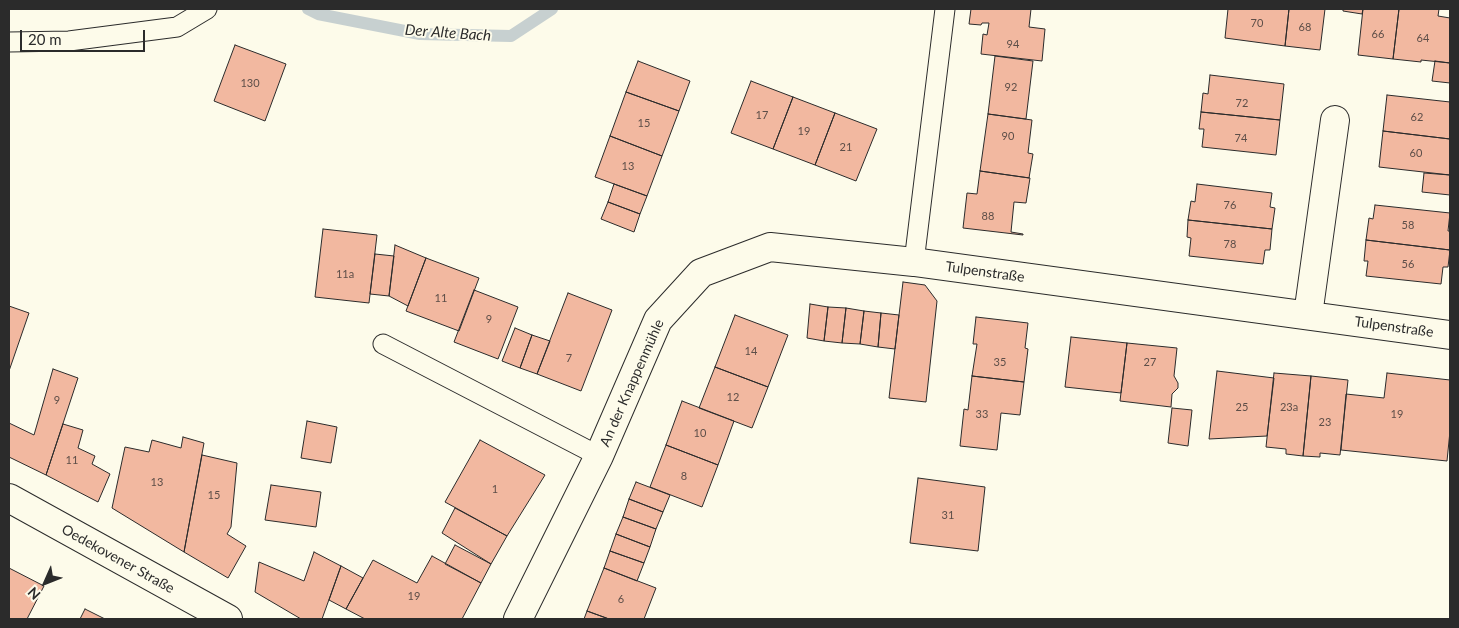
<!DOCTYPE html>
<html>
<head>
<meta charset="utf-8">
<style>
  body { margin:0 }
  #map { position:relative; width:1459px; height:628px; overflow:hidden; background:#fdfbea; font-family:Lato,sans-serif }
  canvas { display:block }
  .frame { position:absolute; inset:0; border:10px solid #2b2b2b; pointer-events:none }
  .north { position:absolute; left:20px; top:558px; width:50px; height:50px; -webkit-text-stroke:4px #fdfbea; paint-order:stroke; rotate:226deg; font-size:14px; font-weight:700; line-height:20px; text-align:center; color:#2b2b2b }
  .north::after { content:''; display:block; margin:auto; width:18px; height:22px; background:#2b2b2b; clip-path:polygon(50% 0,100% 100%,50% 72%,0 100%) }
  .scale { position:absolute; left:20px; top:30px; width:125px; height:22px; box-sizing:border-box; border:2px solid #2b2b2b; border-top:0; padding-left:6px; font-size:15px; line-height:18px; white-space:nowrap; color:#2b2b2b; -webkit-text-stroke:4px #fdfbea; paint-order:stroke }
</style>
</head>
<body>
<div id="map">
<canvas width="1459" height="628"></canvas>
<div class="frame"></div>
<div class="north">N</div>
<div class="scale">20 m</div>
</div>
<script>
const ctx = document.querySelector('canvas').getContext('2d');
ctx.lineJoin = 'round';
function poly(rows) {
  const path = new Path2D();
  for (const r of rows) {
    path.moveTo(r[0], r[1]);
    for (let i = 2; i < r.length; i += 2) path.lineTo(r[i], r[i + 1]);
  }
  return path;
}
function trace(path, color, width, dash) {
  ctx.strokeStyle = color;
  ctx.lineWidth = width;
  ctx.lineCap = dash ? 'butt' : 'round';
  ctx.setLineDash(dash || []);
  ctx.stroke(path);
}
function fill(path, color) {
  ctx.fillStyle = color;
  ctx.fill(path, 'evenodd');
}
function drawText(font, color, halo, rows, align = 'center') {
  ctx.font = font + ' Lato,sans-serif';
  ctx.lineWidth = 4;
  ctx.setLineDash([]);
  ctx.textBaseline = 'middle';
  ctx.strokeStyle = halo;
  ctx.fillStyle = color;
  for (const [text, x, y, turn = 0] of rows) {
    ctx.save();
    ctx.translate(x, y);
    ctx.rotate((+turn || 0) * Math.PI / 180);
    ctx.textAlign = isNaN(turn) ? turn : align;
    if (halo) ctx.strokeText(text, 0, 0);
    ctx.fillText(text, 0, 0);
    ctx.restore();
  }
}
trace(poly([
  [308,9,318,14,420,34,511,36,552,9]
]), '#c7d0d0', 12);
const building = poly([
  [971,9,1031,9,1029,27,1045,29,1042,61,981,54,983,34,987,35,989,23,982,23,981,25,969,24,971,9],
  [1228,9,1289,9,1285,46,1225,38,1228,9],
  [1289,9,1325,9,1320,50,1285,46,1289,9],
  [1343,9,1363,9,1362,14,1343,11,1343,9],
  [1363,9,1399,9,1393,59,1358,55,1363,9],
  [1399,9,1439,9,1438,16,1450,18,1450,63,1421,60,1421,62,1393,59,1399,9],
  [235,45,286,64,265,121,214,101,235,45],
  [995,56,1033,61,1026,119,988,114,995,56],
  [638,61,690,81,679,111,626,92,638,61],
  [1435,61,1450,63,1450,83,1432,81,1435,61],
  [1210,75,1284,84,1280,120,1201,112,1203,93,1208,94,1210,75],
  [751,81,793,97,773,149,731,133,751,81],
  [626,92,679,111,662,156,610,136,626,92],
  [1387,95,1450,102,1450,139,1383,131,1387,95],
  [793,97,835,113,815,165,773,149,793,97],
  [1201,112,1280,120,1276,155,1202,147,1204,129,1199,129,1201,112],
  [835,113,877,129,856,181,815,165,835,113],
  [988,114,1032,120,1028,153,1033,154,1029,178,980,171,988,114],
  [1383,131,1450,139,1450,175,1379,167,1383,131],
  [610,136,662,156,647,196,595,177,610,136],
  [980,171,1030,178,1026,203,1014,202,1011,232,1023,234,1023,235,963,228,967,193,977,194,980,171],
  [1424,173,1450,175,1450,195,1422,192,1424,173],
  [614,184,647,196,640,214,608,202,614,184],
  [1197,184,1272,193,1270,207,1275,208,1272,229,1188,220,1191,201,1195,202,1197,184],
  [608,202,640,214,634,232,601,219,608,202],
  [1375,205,1450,213,1448,231,1450,231,1450,250,1366,240,1369,218,1373,219,1375,205],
  [1188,220,1272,229,1270,250,1265,250,1263,264,1189,256,1191,238,1187,237,1188,220],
  [323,229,377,235,369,303,315,297,323,229],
  [1366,240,1450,250,1448,267,1443,267,1441,284,1366,276,1368,261,1364,261,1366,240],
  [395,245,426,258,408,306,389,296,395,245],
  [375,254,394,256,389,296,370,294,375,254],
  [426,258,479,278,459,331,406,311,426,258],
  [903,282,925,285,937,301,926,402,889,398,903,282],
  [474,290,518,307,498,359,454,342,474,290],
  [568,293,612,310,581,391,537,374,568,293],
  [810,304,828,307,824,341,807,338,810,304],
  [9,306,29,313,9,371,9,306],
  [828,307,846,308,842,343,824,341,828,307],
  [846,308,864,311,860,344,842,343,846,308],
  [864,311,881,313,878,347,860,344,864,311],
  [881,313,899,315,895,349,878,347,881,313],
  [735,315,788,335,768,387,715,367,735,315],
  [976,317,1028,323,1025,348,1028,349,1024,382,972,376,977,344,973,344,976,317],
  [515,328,532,335,520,368,502,361,515,328],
  [532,335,550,341,537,374,520,368,532,335],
  [1071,337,1127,343,1121,393,1065,387,1071,337],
  [1127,343,1177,348,1174,376,1178,383,1178,388,1172,394,1171,407,1120,401,1127,343],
  [715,367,768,387,752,428,699,408,715,367],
  [53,369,78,378,46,475,9,457,9,423,34,435,53,369],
  [1217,371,1274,378,1267,436,1209,439,1217,371],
  [1274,373,1311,376,1303,456,1286,454,1286,449,1266,447,1274,373],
  [1387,373,1450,380,1450,431,1447,461,1341,450,1346,394,1384,398,1387,373],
  [972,376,1024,382,1020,415,1001,413,997,450,960,446,964,409,968,410,972,376],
  [1311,376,1348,380,1340,455,1320,453,1320,457,1303,456,1311,376],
  [682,401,734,421,718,465,666,445,682,401],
  [1172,408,1192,410,1188,446,1168,443,1172,408],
  [307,421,337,427,331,463,301,458,307,421],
  [63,424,83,430,78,448,95,456,92,464,110,474,98,502,46,475,63,424],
  [183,437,204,443,184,552,112,508,125,447,149,452,152,440,181,448,183,437],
  [480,440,545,475,507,536,445,502,480,440],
  [666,445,718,465,702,507,650,487,666,445],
  [202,455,237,463,231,527,227,534,246,546,228,578,184,552,202,455],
  [918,478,985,487,978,551,910,543,918,478],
  [636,482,670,495,663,512,629,499,636,482],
  [271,485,321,492,316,527,265,520,271,485],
  [629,499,663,512,656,529,623,517,629,499],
  [455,508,507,536,491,564,442,533,455,508],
  [623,517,656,529,650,547,616,534,623,517],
  [616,534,650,547,644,563,610,551,616,534],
  [455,545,491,564,481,583,445,564,455,545],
  [610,551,644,563,637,581,604,568,610,551],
  [314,552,341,566,322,619,301,619,255,592,259,562,304,581,314,552],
  [432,556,481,583,462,619,365,619,346,609,373,560,417,583,432,556],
  [341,566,363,578,346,609,329,600,341,566],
  [9,568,44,586,27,619,9,619,9,568],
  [604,568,656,588,644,619,609,619,587,611,604,568],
  [85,609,105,619,80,619,85,609],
  [587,611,609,619,584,619,587,611]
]);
fill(building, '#f2b8a0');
trace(building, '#2b2b2b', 1);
const service = poly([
  [9,42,69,41,177,27,207,9],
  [914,262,945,9],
  [383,344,599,456]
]);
const minor = poly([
  [1308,315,1335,120],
  [518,619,599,456,658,320,701,273,770,247,914,262,1450,335]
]);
const tertiary = poly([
  [9,498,228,619]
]);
trace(service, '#2b2b2b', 21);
trace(minor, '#2b2b2b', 30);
trace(tertiary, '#2b2b2b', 30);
trace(service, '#fdfbea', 19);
trace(minor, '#fdfbea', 28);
trace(tertiary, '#fdfbea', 28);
drawText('11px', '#5d4e48', null, [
  ["70",1257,23],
  ["68",1305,27],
  ["66",1378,34],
  ["64",1423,38],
  ["94",1013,44],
  ["130",250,83],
  ["92",1011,87],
  ["72",1242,103],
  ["17",762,115],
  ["62",1417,117],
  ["15",644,123],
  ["19",804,131],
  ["90",1008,136],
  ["74",1241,138],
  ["21",846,147],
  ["60",1416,153],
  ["13",628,166],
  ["76",1230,205],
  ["88",988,216],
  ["58",1408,225],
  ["78",1230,244],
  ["56",1408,264],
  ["11a",345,274],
  ["11",441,298],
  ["9",489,319],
  ["14",751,351],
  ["7",569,358],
  ["35",1000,362],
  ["27",1150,362],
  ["12",733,397],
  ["9",57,400],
  ["25",1242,407],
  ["23a",1289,407],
  ["33",982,414],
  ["19",1397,414],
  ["23",1325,422],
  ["10",700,433],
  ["11",72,460],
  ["8",684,476],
  ["13",157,482],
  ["1",495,489],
  ["15",214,495],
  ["31",948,515],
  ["19",414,596],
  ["6",621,599]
]);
drawText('14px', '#2b2b2b', '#fdfbea', [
  ["Tulpenstraße",985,272,8],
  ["Tulpenstraße",1394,327,8],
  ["An der Knappenmühle",632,383,-66],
  ["Oedekovener Straße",118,559,29]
]);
drawText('italic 15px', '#2b2b2b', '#fdfbea', [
  ["Der Alte Bach",448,33,4]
]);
</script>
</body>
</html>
